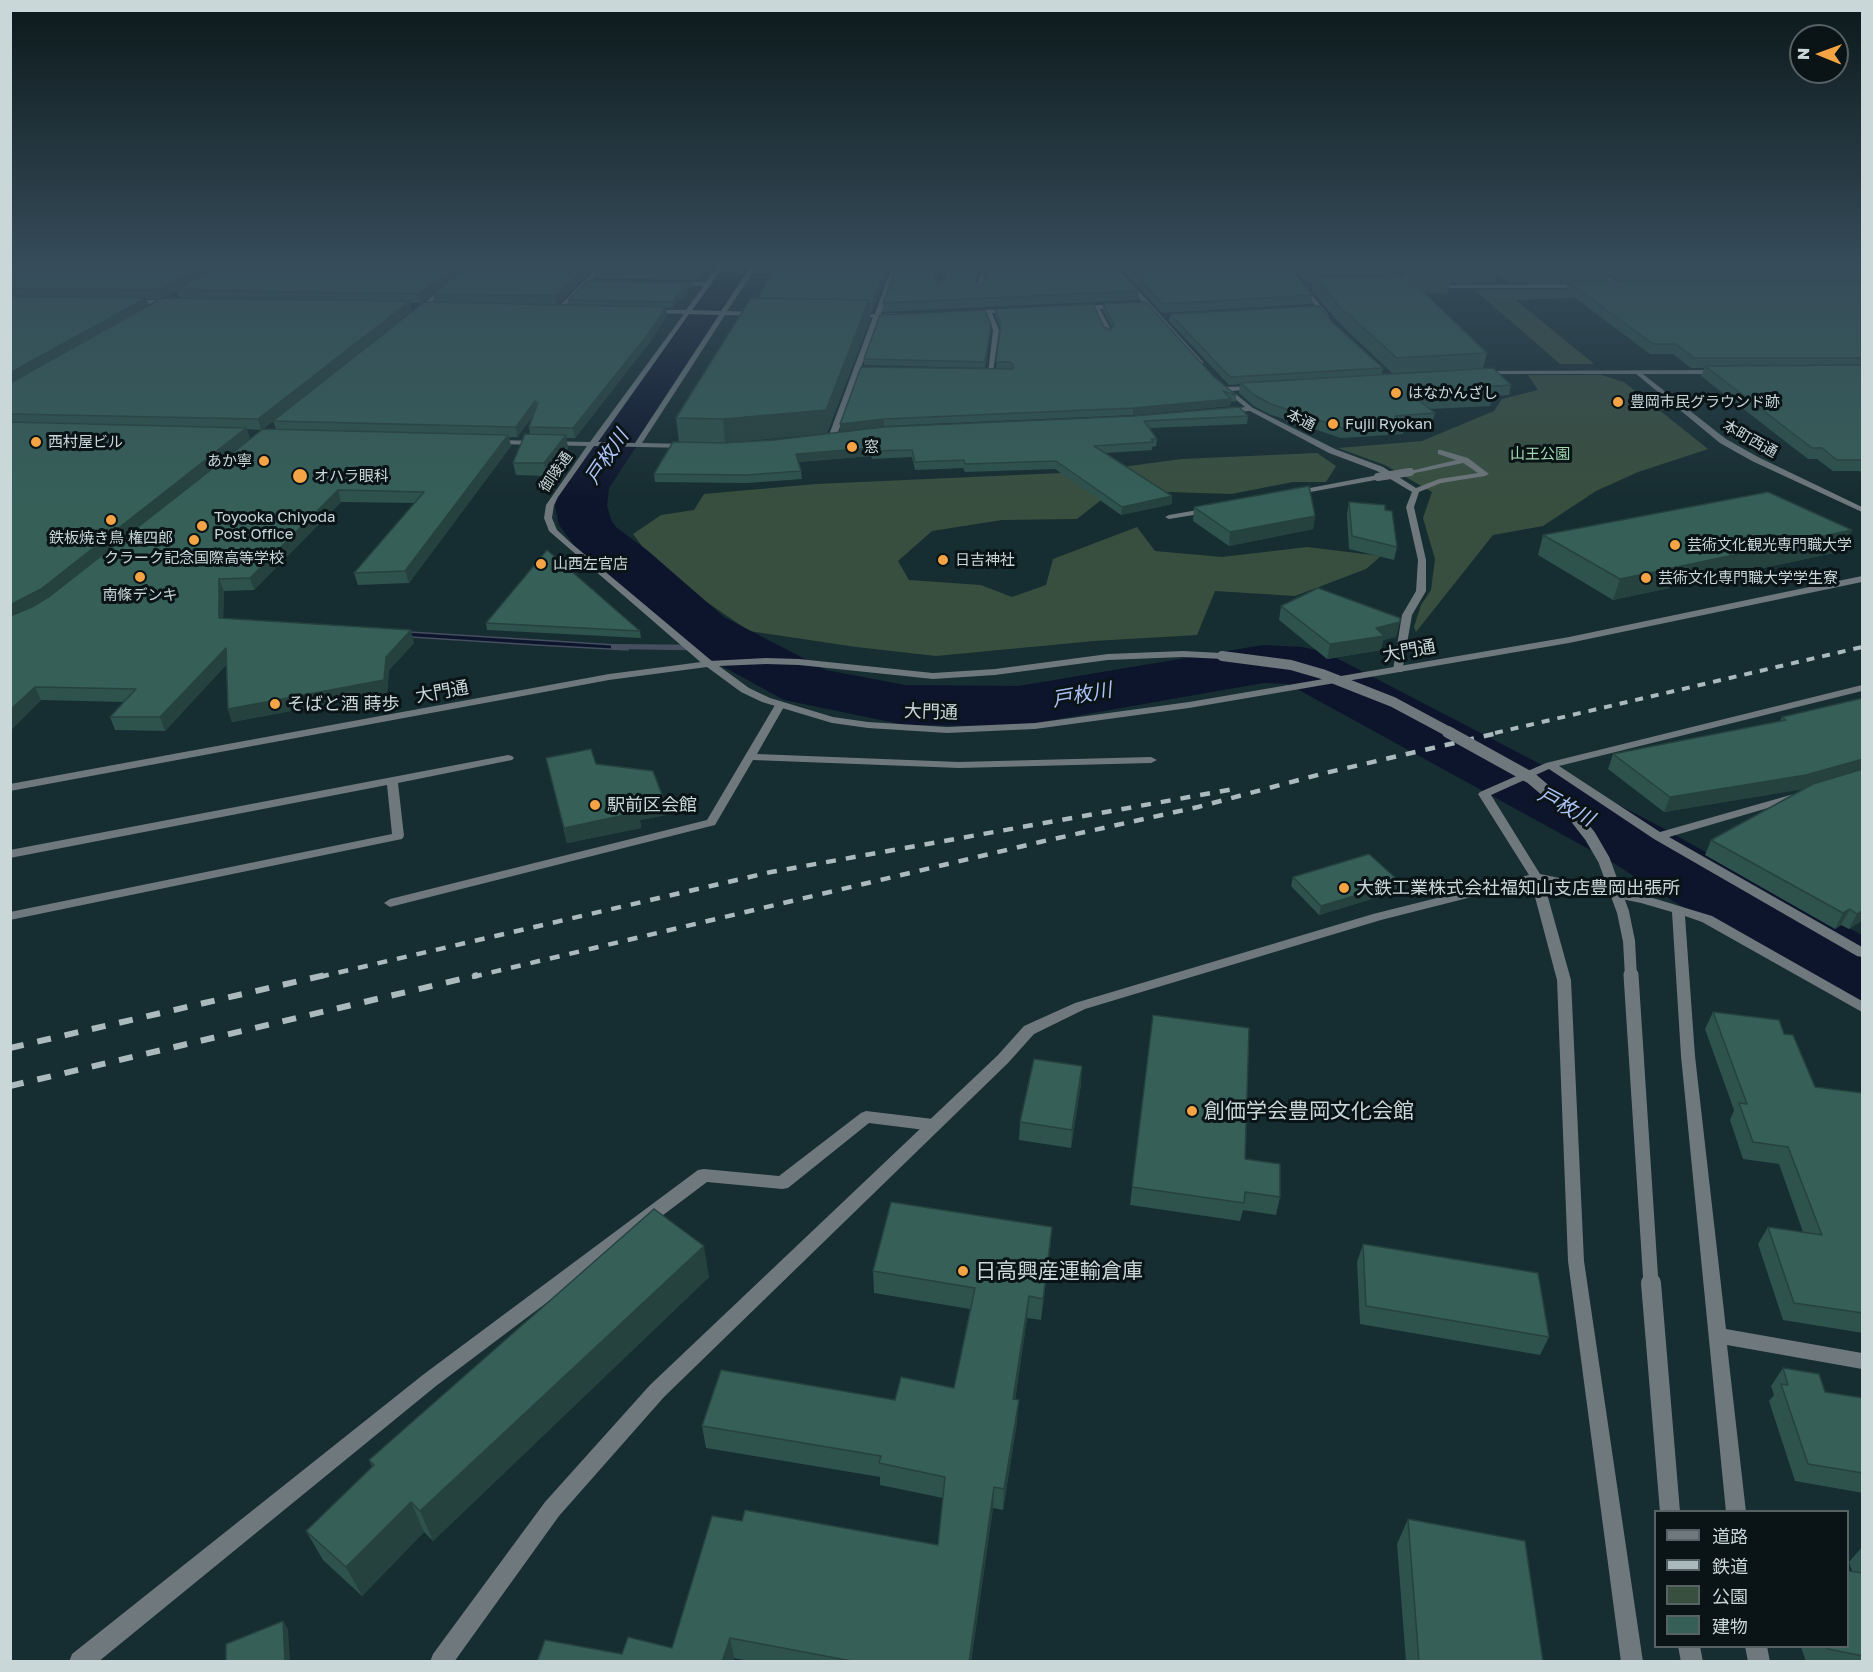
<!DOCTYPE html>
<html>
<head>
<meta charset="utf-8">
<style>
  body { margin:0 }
  #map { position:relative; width:1873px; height:1672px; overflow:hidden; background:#162d31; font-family:"Golos Text","Noto Sans JP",sans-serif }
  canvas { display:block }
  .frame { position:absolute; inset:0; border:12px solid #c9d7d9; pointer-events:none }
  .legend { position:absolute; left:1654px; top:1510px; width:195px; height:138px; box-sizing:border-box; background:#0a1416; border:2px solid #566264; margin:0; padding:8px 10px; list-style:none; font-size:18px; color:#c9d7d9 }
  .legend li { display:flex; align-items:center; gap:12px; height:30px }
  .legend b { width:30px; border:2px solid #566264 }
  .north { position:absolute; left:1789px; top:24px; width:60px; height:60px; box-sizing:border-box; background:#0a1416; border:2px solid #566264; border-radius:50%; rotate:271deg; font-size:16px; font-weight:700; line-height:24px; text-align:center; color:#c9d7d9 }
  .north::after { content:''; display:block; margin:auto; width:21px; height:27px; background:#f4a444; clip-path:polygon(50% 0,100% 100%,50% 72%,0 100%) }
</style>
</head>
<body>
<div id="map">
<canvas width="1873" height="1672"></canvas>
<div class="frame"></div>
<ul class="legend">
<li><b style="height:8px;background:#6f787d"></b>道路</li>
<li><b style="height:8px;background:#abbabd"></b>鉄道</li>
<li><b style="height:16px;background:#384f3f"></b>公園</li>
<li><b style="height:16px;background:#365f58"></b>建物</li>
</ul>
<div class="north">N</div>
</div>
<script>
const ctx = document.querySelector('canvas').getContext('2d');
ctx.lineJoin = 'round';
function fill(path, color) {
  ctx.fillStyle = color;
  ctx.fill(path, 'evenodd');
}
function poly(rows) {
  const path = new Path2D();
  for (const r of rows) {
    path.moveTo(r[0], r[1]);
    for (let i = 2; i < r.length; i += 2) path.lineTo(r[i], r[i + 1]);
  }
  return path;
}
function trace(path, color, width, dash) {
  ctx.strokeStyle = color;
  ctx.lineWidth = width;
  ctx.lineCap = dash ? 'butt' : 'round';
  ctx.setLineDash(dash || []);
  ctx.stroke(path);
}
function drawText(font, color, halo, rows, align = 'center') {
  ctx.font = font + ' "Golos Text","Noto Sans JP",sans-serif';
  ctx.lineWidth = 6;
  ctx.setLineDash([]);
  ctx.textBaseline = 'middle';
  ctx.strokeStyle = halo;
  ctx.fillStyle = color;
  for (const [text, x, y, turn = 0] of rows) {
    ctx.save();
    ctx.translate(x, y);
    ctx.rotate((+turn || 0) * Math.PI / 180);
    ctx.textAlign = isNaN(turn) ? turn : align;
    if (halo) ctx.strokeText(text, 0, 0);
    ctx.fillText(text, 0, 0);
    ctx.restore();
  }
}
fill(poly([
  [1475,290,1650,290,1686,294,1516,300,1594,364,1560,364],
  [1528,375,1601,375,1624,382,1708,449,1638,472,1596,491,1543,526,1493,535,1416,632,1414,627,1421,605,1431,590,1435,559,1423,518,1432,492,1385,465,1338,448,1422,441,1494,411,1502,399,1538,390],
  [1317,453,1336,466,1326,482,1293,482,1231,494,1169,492,1105,497,1077,519,1002,520,932,531,898,561,909,580,981,585,1012,597,1046,585,1053,559,1137,527,1155,551,1222,557,1307,547,1381,556,1366,569,1295,596,1215,591,1197,635,1094,641,936,656,856,647,749,631,660,570,633,534,661,515,694,510,704,494,816,484,1084,472,1182,459]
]), '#384f3f');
const water = poly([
  [10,607,569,642,630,646,628,650,536,645,208,624,10,607]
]);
fill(water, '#0d152c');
trace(water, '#454f60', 1.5);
fill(poly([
  [614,644,732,645,737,648,732,651,611,649,611,645,614,644]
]), '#454f60');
fill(poly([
  [721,266,755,266,609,488,607,506,612,522,617,528,647,550,724,617,826,670,905,685,1019,686,1263,645,1302,647,1325,652,1661,827,1732,867,1862,935,1862,1002,1831,994,1762,951,1676,903,1607,859,1288,684,1263,683,1019,726,905,725,784,700,680,643,607,574,579,552,559,525,555,506,559,488,721,266]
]), '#0d152c');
fill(poly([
  [599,266,605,266,561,310,557,310,557,308,599,266],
  [674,282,708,282,711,284,708,286,676,285,674,282],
  [1465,458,1468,458,1468,462,1410,474,1406,472,1465,458],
  [1378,475,1382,477,1381,479,1294,495,1290,493,1294,491,1378,475],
  [1209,508,1213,510,1212,512,1169,519,1165,517,1169,515,1209,508],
  [780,702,785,705,757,754,959,762,1151,757,1157,760,1151,763,959,768,753,760,715,825,390,907,384,903,390,899,707,820,775,705,780,702],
  [508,755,512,756,514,758,512,760,398,783,404,836,402,839,10,920,10,912,392,834,387,785,10,858,10,850,508,755],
  [866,1111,933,1119,938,1121,941,1125,938,1129,933,1131,869,1123,788,1188,782,1189,707,1182,436,1386,98,1662,69,1662,72,1654,424,1374,698,1170,704,1169,779,1176,861,1113,866,1111]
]), '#6f787d');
fill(poly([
  [718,266,724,266,692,310,721,311,751,266,757,266,727,311,756,312,759,314,756,316,725,315,642,443,687,444,691,446,687,448,594,446,558,497,554,505,552,518,557,530,571,543,713,662,714,664,709,667,705,666,549,531,544,518,546,505,587,446,494,444,490,442,494,440,590,442,684,314,651,313,649,310,686,310,718,266],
  [689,314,719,315,635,443,598,442,689,314],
  [892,266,898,266,881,314,894,313,897,315,879,317,837,435,830,437,829,435,873,317,855,318,852,316,875,314,892,266],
  [923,266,987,266,1004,269,986,270,983,289,980,291,977,289,981,270,921,269,923,266],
  [1110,266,1116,266,1203,362,1203,364,1199,364,1146,306,1100,309,1112,332,1109,334,1106,332,1094,309,1077,309,1079,306,1143,303,1110,266],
  [1283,266,1289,266,1329,316,1329,318,1325,318,1283,266],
  [1587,266,1593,266,1623,286,1618,287,1587,266],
  [1435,285,1582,284,1585,286,1582,288,1433,288,1435,285],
  [445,286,450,287,418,313,414,313,414,311,445,286],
  [132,300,171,300,174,302,171,304,130,303,132,300],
  [1011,309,1013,312,992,313,999,330,993,372,988,373,993,330,987,313,971,314,968,312,971,310,1011,309],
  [1483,371,1717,370,1720,372,1717,374,1481,374,1481,372,1483,371],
  [1258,386,1258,388,1256,389,1232,391,1253,408,1335,449,1383,467,1416,488,1439,479,1478,473,1462,462,1438,454,1438,450,1441,450,1468,458,1489,474,1485,476,1441,483,1419,492,1414,507,1426,560,1426,591,1412,615,1402,672,1394,672,1393,670,1402,615,1416,591,1418,560,1406,507,1412,492,1377,471,1329,453,1250,411,1226,412,1226,410,1245,407,1224,390,1223,387,1258,386],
  [1862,685,1862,691,1559,766,1660,832,1794,794,1802,794,1804,796,1802,798,1669,837,1862,947,1862,957,1857,956,1654,839,1549,769,1491,795,1540,874,1643,895,1712,916,1862,1001,1862,1012,1702,922,1685,916,1695,1056,1726,1329,1862,1353,1862,1369,1727,1345,1746,1512,1726,1512,1681,1056,1672,912,1641,903,1544,883,1571,980,1584,1261,1643,1662,1621,1662,1568,1261,1557,980,1531,882,1381,920,1085,1009,1034,1034,1008,1063,664,1397,559,1516,454,1662,430,1662,433,1654,545,1502,650,1385,998,1055,1024,1026,1075,1003,1373,914,1529,875,1478,794,1480,792,1546,763,1862,685],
  [1745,1646,1767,1646,1770,1662,1748,1662,1745,1646]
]), '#6f787d');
fill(poly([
  [1635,371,1639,371,1726,439,1758,457,1862,507,1862,512,1752,461,1720,443,1635,373,1635,371],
  [1862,576,1862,582,1569,643,1189,708,1035,729,947,733,868,728,832,723,762,702,741,692,707,667,609,680,10,791,10,784,609,674,709,661,766,658,799,659,933,673,995,669,1108,654,1183,651,1222,653,1227,656,1222,659,1183,657,1108,660,995,675,933,679,799,665,766,664,719,666,749,688,770,698,833,717,868,722,947,727,1035,723,1189,702,1569,637,1862,576],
  [1678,1646,1700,1646,1703,1662,1681,1662,1678,1646]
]), '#6f787d');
trace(poly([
  [1495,733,1862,647]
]), '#abbabd', 4, [8, 8]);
trace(poly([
  [319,977,771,872,1234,789],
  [472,977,1040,842,1198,807,1325,773,1502,732]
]), '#abbabd', 4.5, [10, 10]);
trace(poly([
  [10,1048,325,975],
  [10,1086,478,975]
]), '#abbabd', 6, [14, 14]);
trace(poly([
  [1378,477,1410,472]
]), '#6f787d', 8);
trace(poly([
  [1222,656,1291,665,1322,674,1393,702,1451,733]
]), '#6f787d', 10);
trace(poly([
  [1448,732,1531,778,1572,813,1590,836,1604,860,1623,912,1629,941,1631,977]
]), '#6f787d', 12);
trace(poly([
  [1631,975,1651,1284]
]), '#6f787d', 15);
trace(poly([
  [1651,1283,1670,1512]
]), '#6f787d', 20);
fill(poly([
  [10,266,597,266,557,305,569,305,568,300,691,283,691,288,682,300,679,299,673,308,640,307,666,307,667,316,650,342,575,438,566,438,568,448,547,476,516,475,513,463,530,434,529,427,534,415,517,437,509,437,511,446,409,583,358,585,354,573,415,503,341,502,254,590,224,591,223,618,414,643,389,670,387,693,232,722,228,709,226,665,165,731,115,730,110,717,124,702,41,700,11,730],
  [455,277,433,294,435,302,273,421,276,429,263,429,412,310,410,303,421,303],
  [177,291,179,298,164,298],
  [146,299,161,299,149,306],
  [247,429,261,430,250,439],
  [598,266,716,266,711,272,704,272,698,280,596,278,595,269],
  [722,266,748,266,744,273,722,272],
  [754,266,891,266,872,312,870,312,870,320,827,433,725,443,679,442,676,418,758,298,773,273,755,273],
  [938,266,938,271,936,281,938,283,978,266,976,282,981,284,1139,291,1138,300,883,312,883,303],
  [1119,266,1288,266,1313,295,1311,304,1162,313],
  [1292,266,1392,266,1400,274,1400,276,1405,276,1395,266,1488,266,1497,274,1495,283,1450,283,1448,294,1425,293,1487,353,1483,368,1511,385,1509,395,1493,396,1490,406,1430,409,1435,413,1432,423,1405,425,1403,434,1341,438,1269,414,1254,406,1239,393,1240,384,1229,385,1169,321,1170,314,1332,322,1383,368,1382,375,1393,374,1339,323,1312,291,1313,283,1306,283],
  [1489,266,1863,266,1863,474,1859,471,1833,471,1817,459,1808,459,1701,376,1704,368,1691,368,1673,354,1650,354,1566,291,1568,283,1509,283],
  [1605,271,1622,282,1607,282,1609,274],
  [1103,304,1214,377,1236,395,1236,402,1231,401,1230,406,1133,415,884,426,840,431,996,369,1001,329,995,315,995,309,1104,327,1111,330,1112,328,1103,310],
  [991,330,985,368,864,365,864,359],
  [1248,416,1247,424,1150,428,1157,439,1156,446,1152,447,1152,450,1105,453,1172,496,1172,504,1121,515,1055,469,965,472,963,468,915,470,912,457,872,459,871,456,799,462,801,471,802,479,747,483,655,482,654,474,724,443],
  [1349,502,1385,510,1397,547,1394,560,1349,549,1347,514],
  [1194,507,1315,516,1313,529,1229,546,1193,521],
  [1543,535,1843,551,1613,600,1538,555],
  [1281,606,1396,637,1383,640,1381,650,1327,659,1279,620],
  [486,623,640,631,641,638,487,630],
  [1863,698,1863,920,1849,929,1841,925,1835,929,1705,855,1711,840,1805,788,1664,812,1608,769,1613,754,1780,721,1782,717],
  [546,758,596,764,664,800,666,815,640,820,641,828,567,843],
  [1293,877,1398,891,1319,915,1291,886],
  [1713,1012,1784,1034,1815,1087,1863,1093,1863,1333,1783,1320,1758,1244,1768,1227,1803,1232,1779,1164,1743,1159,1730,1120,1734,1110,1705,1029],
  [1153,1015,1245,1159,1280,1197,1276,1215,1243,1210,1240,1221,1130,1205],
  [1081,1084,1071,1148,1019,1140,1020,1122],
  [1052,1227,1050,1249,1041,1320,1027,1318,1015,1400,1017,1422,1003,1510,993,1508,971,1662,753,1662,734,1658,733,1662,537,1662,622,1654,672,1648,742,1521,938,1545,943,1498,880,1485,880,1477,706,1448,702,1426,895,1400,954,1388,970,1309,874,1293,873,1271],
  [1363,1244,1549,1337,1540,1355,1360,1324,1357,1262],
  [709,1277,433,1541,424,1532,362,1596,323,1560,306,1531,372,1467,369,1460],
  [1783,1368,1825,1392,1863,1398,1863,1493,1795,1481,1769,1401,1774,1395,1771,1386],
  [1408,1519,1543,1662,1406,1662,1397,1544],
  [1863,1546,1863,1662,1806,1662,1801,1647,1848,1647,1852,1571,1849,1562]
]), '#2e524c');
fill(poly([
  [10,266,32,266,10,276],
  [204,266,222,266,176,290,177,291,163,299,160,290],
  [456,266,468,266,421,303,419,294],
  [587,266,597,266,557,305,555,296],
  [701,266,704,266,704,272,698,280,697,271],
  [710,266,716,266,711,272],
  [743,266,748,266,744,273],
  [888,266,891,266,872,312,872,303],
  [937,266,938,266,938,271,934,287,934,279],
  [978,266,978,272,975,290,975,281],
  [691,283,691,288,682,300,681,294],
  [678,294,679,299,673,308,673,302],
  [146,298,149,307,10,385,10,373],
  [869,300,870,320,827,433,725,443,723,419],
  [410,301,412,310,261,430,258,419],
  [666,307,667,316,650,342,575,438,573,428],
  [1231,399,1230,406,1133,415,1133,408],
  [535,401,537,411,517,437,516,427],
  [884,419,884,426,840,431,840,424],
  [246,428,250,439,47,601,10,620,10,605],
  [508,435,511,446,409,583,405,571],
  [566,435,568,448,547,476,544,463],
  [871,448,871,456,797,462,796,454],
  [338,490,341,502,254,590,250,578],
  [1172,496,1172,504,1121,515,1122,507],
  [1315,516,1313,529,1229,546,1230,532],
  [1852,530,1843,551,1613,600,1620,579],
  [219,579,224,591,223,630,219,618],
  [1400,622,1396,637,1383,640,1381,650,1327,659,1330,644,1376,628],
  [411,630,414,643,389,670,387,693,232,722,228,709,386,657],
  [226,648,230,661,165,731,160,717],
  [35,687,41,700,11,730,10,710],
  [1863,759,1863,772,1799,790,1664,812,1670,797],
  [664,800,666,815,640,820,641,828,567,843,564,828,636,805],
  [1400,882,1398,891,1319,915,1321,906],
  [1850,909,1841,925,1835,929,1843,913],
  [1863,910,1863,920,1849,929,1857,914],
  [1082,1066,1081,1084,1071,1148,1072,1130],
  [1052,1227,1050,1249,1041,1320,1043,1299],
  [704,1246,709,1277,433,1541,420,1511],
  [1029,1296,1027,1318,1012,1421,1013,1399],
  [1019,1400,1017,1422,1003,1510,1004,1489],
  [994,1487,993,1508,971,1662,969,1662],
  [411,1502,424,1532,362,1596,346,1567],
  [283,1621,288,1629,290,1662,285,1662],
  [730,1638,734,1658,733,1662,722,1662]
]), '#26423e');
const building = poly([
  [29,266,204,266,160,290,10,289,10,275,29,266],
  [219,266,456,266,419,294,176,290,219,266],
  [468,266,587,266,555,296,433,294,468,266],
  [598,266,701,266,697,271,595,269,598,266],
  [777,266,888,266,872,303,869,303,869,300,758,298,777,266],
  [897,266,937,266,934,279,938,283,944,280,948,266,978,266,975,281,981,284,985,281,988,266,1115,266,1139,291,883,303,897,266],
  [1127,266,1288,266,1313,295,1163,304,1127,266],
  [1300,266,1392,266,1400,274,1307,274,1300,266],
  [1405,266,1488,266,1497,274,1413,274,1405,266],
  [1501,266,1597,266,1609,274,1511,274,1501,266],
  [1612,266,1863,266,1863,273,1625,274,1612,266],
  [1449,276,1451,279,1410,279,1487,353,1397,358,1341,308,1314,277,1449,276],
  [587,281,691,283,681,294,678,294,673,302,568,300,587,281],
  [1568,282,1863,282,1863,358,1694,358,1676,344,1653,344,1568,282],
  [10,296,146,298,10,373,10,296],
  [162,298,410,301,258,419,10,414,10,383,162,298],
  [751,298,869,300,826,410,723,419,676,418,751,298],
  [424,302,666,307,649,333,573,428,529,427,538,403,535,401,516,427,273,421,424,302],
  [1146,302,1214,377,1236,395,1223,391,1231,399,1133,408,884,419,840,424,861,367,1013,369,1013,365,1010,362,996,362,1001,324,995,309,1093,304,1104,327,1111,330,1114,325,1103,304,1146,302],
  [1319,306,1332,322,1383,368,1230,377,1170,314,1319,306],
  [985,310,991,325,985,362,864,359,880,315,985,310],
  [1863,365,1863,460,1837,460,1822,448,1812,448,1705,366,1863,365],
  [1493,368,1511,385,1481,387,1493,396,1418,400,1435,413,1395,416,1405,424,1342,428,1271,404,1256,396,1240,383,1493,368],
  [1239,407,1248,416,1144,421,1157,439,1151,439,1153,442,1094,446,1172,496,1122,507,1056,461,965,464,964,460,915,462,912,450,872,451,871,448,796,454,801,471,746,475,654,474,673,442,724,443,774,440,884,427,1134,416,1239,407],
  [10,422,246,428,41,589,10,605,10,422],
  [263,429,508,435,405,571,354,573,424,492,338,490,250,578,219,579,219,618,411,630,386,657,384,680,228,709,226,648,160,717,110,717,136,689,35,687,10,710,10,616,32,607,50,596,263,429],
  [525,434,566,435,544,463,513,463,525,434],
  [1309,486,1315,516,1230,532,1194,507,1309,486],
  [1768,492,1852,530,1620,579,1543,535,1768,492],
  [1349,502,1385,505,1385,510,1392,511,1397,547,1352,536,1349,502],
  [547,550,640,631,486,623,547,550],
  [1318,588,1400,618,1400,622,1376,628,1384,636,1330,644,1281,606,1318,588],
  [1863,698,1863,759,1806,775,1670,797,1613,754,1786,720,1782,717,1863,698],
  [591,749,596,764,653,771,664,800,636,805,639,812,564,828,546,758,591,749],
  [1863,769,1863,910,1857,914,1850,909,1843,913,1711,840,1813,784,1863,769],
  [1369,854,1400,882,1321,906,1293,877,1369,854],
  [1713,1012,1779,1020,1784,1034,1793,1035,1815,1087,1863,1093,1863,1313,1794,1303,1768,1227,1822,1235,1788,1147,1753,1142,1739,1103,1747,1104,1713,1012],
  [1153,1015,1249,1028,1245,1159,1280,1164,1280,1197,1245,1192,1244,1203,1132,1187,1153,1015],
  [1034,1059,1082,1066,1072,1130,1020,1122,1034,1059],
  [891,1202,1052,1227,1043,1299,1029,1296,1013,1399,1019,1400,1004,1489,994,1487,969,1662,857,1662,730,1638,722,1662,537,1662,545,1640,622,1654,628,1637,672,1648,712,1516,742,1521,745,1510,938,1545,945,1477,879,1463,881,1456,702,1426,721,1370,895,1400,901,1377,954,1388,975,1288,873,1271,891,1202],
  [654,1209,704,1246,420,1511,411,1502,346,1567,306,1531,374,1465,369,1460,654,1209],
  [1363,1244,1538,1273,1549,1337,1366,1306,1363,1244],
  [1783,1368,1819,1374,1825,1392,1863,1398,1863,1473,1808,1464,1781,1384,1788,1385,1783,1368],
  [1408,1519,1525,1541,1543,1662,1419,1662,1408,1519],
  [1848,1571,1863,1573,1863,1656,1828,1649,1827,1647,1848,1647,1848,1571],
  [283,1621,285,1662,226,1662,226,1644,283,1621]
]);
fill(building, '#365f58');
trace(building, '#26423e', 1.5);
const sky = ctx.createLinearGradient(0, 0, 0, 500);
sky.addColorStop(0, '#0c191b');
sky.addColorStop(0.53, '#364c5a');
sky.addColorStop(1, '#364c5a00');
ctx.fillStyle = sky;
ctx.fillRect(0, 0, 1873, 500);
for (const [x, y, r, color] of [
  [1396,393,6,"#f4a444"],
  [1618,402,6,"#f4a444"],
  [1333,424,6,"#f4a444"],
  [36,442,6,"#f4a444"],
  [852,447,6,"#f4a444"],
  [264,461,6,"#f4a444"],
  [300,476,8,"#f4a444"],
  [111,520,6,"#f4a444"],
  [202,526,6,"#f4a444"],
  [194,540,6,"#f4a444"],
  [1675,545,6,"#f4a444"],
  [943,560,6,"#f4a444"],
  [541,564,6,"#f4a444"],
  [140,577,6,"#f4a444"],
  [1646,578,6,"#f4a444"],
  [275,704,6,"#f4a444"],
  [595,805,6,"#f4a444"],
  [1344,888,6,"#f4a444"],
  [1192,1111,6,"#f4a444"],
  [963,1271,6,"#f4a444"]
]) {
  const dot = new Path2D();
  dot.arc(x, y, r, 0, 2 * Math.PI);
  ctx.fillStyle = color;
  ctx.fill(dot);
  trace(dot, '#0a1416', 2);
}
drawText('15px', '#c9d7d9', '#0a1416', [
  ["はなかんざし",1408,393],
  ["豊岡市民グラウンド跡",1630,402],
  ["Fujii Ryokan",1345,424],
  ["西村屋ビル",48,442],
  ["窓",864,447],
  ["あか寧",252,461,"right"],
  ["オハラ眼科",314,476],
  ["Toyooka Chiyoda",214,517],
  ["Post Office",214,534],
  ["鉄板焼き鳥 権四郎",111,538,"center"],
  ["芸術文化観光専門職大学",1687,545],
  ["クラーク記念国際高等学校",194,558,"center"],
  ["日吉神社",955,560],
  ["山西左官店",553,564],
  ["芸術文化専門職大学学生寮",1658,578],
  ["南條デンキ",140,595,"center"]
], 'left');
drawText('15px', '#c9d7d9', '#0a1416', [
  ["本通",1301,420,27],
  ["本町西通",1750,439,29],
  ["御陵通",556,472,-55]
]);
drawText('15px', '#a4dab3', '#0a1416', [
  ["山王公園",1540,454]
]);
drawText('18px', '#c9d7d9', '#0a1416', [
  ["大門通",1409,651,-10],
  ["大門通",442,692,-10],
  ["大門通",931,712,2]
]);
drawText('18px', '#c9d7d9', '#0a1416', [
  ["そばと酒 蒔歩",287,704],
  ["駅前区会館",607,805],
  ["大鉄工業株式会社福知山支店豊岡出張所",1356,888]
], 'left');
drawText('italic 20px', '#adc2f7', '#0a1416', [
  ["戸枚川",607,457,-56],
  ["戸枚川",1082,695,-10],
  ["戸枚川",1566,807,28]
]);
drawText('21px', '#c9d7d9', '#0a1416', [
  ["創価学会豊岡文化会館",1204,1111],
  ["日高興産運輸倉庫",975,1271]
], 'left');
</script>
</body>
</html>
